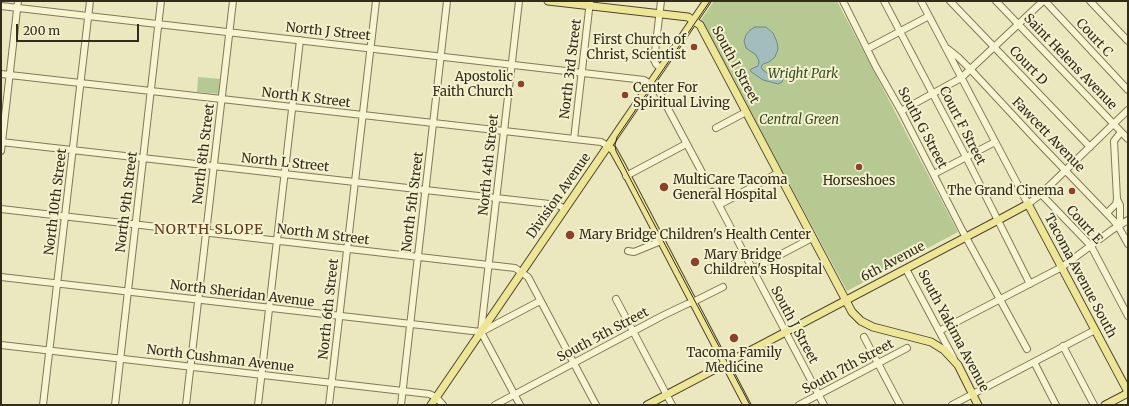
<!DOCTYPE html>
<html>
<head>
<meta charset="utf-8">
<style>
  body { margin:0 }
  #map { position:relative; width:1129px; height:406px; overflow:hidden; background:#ebe8bf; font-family:Merriweather,serif }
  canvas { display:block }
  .frame { position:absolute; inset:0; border:2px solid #332c1c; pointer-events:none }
  .scale { position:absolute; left:16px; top:24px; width:123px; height:18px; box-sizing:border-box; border:2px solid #332c1c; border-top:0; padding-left:5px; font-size:12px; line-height:14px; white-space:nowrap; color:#332c1c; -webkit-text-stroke:3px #f3f1ce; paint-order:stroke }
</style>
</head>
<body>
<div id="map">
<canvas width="1129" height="406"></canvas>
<div class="frame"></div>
<div class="scale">200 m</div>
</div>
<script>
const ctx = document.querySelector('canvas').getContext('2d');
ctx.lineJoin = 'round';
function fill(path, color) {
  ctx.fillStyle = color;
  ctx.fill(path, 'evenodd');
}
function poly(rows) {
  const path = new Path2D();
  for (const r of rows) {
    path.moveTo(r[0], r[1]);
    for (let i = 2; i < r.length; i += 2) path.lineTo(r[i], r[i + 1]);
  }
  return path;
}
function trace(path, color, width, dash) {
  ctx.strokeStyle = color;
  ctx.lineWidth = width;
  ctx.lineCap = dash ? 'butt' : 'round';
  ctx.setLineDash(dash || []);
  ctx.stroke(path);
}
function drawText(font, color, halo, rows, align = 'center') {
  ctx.font = font + ' Merriweather,serif';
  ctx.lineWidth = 4;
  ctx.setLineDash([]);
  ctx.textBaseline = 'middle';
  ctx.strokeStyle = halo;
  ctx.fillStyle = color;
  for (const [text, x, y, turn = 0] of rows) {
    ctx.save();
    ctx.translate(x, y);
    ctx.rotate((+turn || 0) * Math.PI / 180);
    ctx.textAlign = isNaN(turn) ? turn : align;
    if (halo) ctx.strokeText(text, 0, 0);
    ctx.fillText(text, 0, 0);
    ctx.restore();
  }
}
fill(poly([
  [714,1,837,1,958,232,847,291,701,20],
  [198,77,220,79,219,94,197,92]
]), '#b7c993');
const water = poly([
  [755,27,766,27,773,33,777,42,778,49,775,57,769,62,763,64,761,67,763,70,767,73,778,74,783,76,783,79,782,82,778,84,763,80,750,71,751,69,758,66,759,61,756,55,746,48,744,41,746,35,750,30,755,27]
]);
fill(water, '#a2bdbb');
trace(water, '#6a8a89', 1);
trace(poly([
  [706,180,712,192]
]), '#c6c29e', 6, [6, 3]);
const minor = poly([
  [843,1,876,67,901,111,962,230,1027,349],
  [884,1,966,157,1030,284],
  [921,1,1028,204,1041,194,1128,110],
  [950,1,1090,147],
  [996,1,1128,139],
  [1045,1,1128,90],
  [1090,1,1128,41],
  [1,6,644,80,657,88,706,180],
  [867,49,929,16],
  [948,49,958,57,971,70,1037,141,1113,220,1118,226,1128,244],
  [661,69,656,64,654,60,661,1],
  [1,74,601,142,608,146],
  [901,111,961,78,1043,1],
  [716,128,746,112],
  [574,139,590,1],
  [1,142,558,205,565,209],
  [1,151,18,1],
  [934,174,995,142],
  [626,176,686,144],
  [712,192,824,405],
  [1041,194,1091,246,1128,316],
  [1117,199,1120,205,1120,219,1118,226],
  [719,205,778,173],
  [1,209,515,268,528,277,596,405],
  [1107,213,1116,204,1117,199,1114,141,1121,132],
  [628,251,634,252,661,241],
  [753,269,812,238],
  [906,269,954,359],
  [1,277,481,332],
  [616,299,672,405],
  [481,331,519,1],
  [939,331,1062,267,1112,230,1128,220],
  [481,332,520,405],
  [481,332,540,301],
  [864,337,900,405],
  [1,345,429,394,436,397,443,405],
  [1063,346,1094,405],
  [1034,362,1056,405],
  [43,405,90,1],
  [115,405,161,1],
  [186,405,233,1],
  [258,405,300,40],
  [329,405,376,1],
  [401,405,447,1],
  [495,405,662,316,687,304,695,301,723,287],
  [799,405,907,348],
  [952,405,1095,330]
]);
const major = poly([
  [548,1,688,17,700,25,852,312,861,321,873,327,931,342,944,350,958,365,978,405],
  [608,146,613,150,623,168,747,405],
  [431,405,707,1],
  [647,405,1004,217,1028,204,1128,392],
  [1105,405,1128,393]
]);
trace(minor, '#837858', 8);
trace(major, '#51452c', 9);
trace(minor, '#f7f4d1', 6);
trace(major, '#eee697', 7);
trace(poly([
  [710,1,617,137,615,145,616,151,634,186,750,405]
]), '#332c1c', 1);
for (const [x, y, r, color] of [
  [694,47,4,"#8f402b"],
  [521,84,4,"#8f402b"],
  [625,95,4,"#8f402b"],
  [859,167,4,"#8f402b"],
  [664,187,5,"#8f402b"],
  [1072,191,4,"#8f402b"],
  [570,235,5,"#8f402b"],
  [695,262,5,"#8f402b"],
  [734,338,5,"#8f402b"]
]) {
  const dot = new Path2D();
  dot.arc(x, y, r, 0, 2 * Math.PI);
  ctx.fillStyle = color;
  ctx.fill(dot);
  trace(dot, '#f3f1ce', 1.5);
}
drawText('13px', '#332c1c', '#f3f1ce', [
  ["North J Street",328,32,6],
  ["Court C",1094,38,47],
  ["Saint Helens Avenue",1070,62,46],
  ["South I Street",735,65,62],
  ["Court D",1028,66,46],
  ["North 3rd Street",571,69,-83],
  ["North K Street",306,98,7],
  ["Court F Street",962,126,63],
  ["South G Street",922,128,62],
  ["Fawcett Avenue",1048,135,46],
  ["North 8th Street",204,154,-83],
  ["North L Street",285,163,6],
  ["North 4th Street",489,165,-84],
  ["Division Avenue",559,196,-55],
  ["North 10th Street",56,202,-83],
  ["North 9th Street",127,202,-83],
  ["North 5th Street",413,202,-83],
  ["Court E",1084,225,48],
  ["North M Street",323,235,7],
  ["6th Avenue",893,262,-28],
  ["Tacoma Avenue South",1080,276,62],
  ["North Sheridan Avenue",242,294,7],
  ["North 6th Street",329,309,-84],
  ["South J Street",794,325,62],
  ["South Yakima Avenue",953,331,62],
  ["South 5th Street",603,335,-28],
  ["North Cushman Avenue",220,359,7],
  ["South 7th Street",848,367,-28]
]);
drawText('13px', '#332c1c', '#f3f1ce', [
  ["First Church of",686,40,"right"],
  ["Christ, Scientist",686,55,"right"],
  ["Apostolic",513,77,"right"],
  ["Faith Church",513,92,"right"],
  ["Center For",633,88],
  ["Spiritual Living",633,103],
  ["MultiCare Tacoma",673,180],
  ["General Hospital",673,195],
  ["Horseshoes",859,181,"center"],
  ["The Grand Cinema",1064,191,"right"],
  ["Mary Bridge Children's Health Center",579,235],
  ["Mary Bridge",704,255],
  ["Children's Hospital",704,270],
  ["Tacoma Family",734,353,"center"],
  ["Medicine",734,368,"center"]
], 'left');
drawText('italic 13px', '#3b4f23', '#f3f1ce', [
  ["Wright Park",803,74],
  ["Central Green",799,120]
]);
ctx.letterSpacing = '1px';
drawText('14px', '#5e391d', '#f3f1ce', [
  ["NORTH SLOPE",209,230]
]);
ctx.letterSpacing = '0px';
</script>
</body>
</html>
